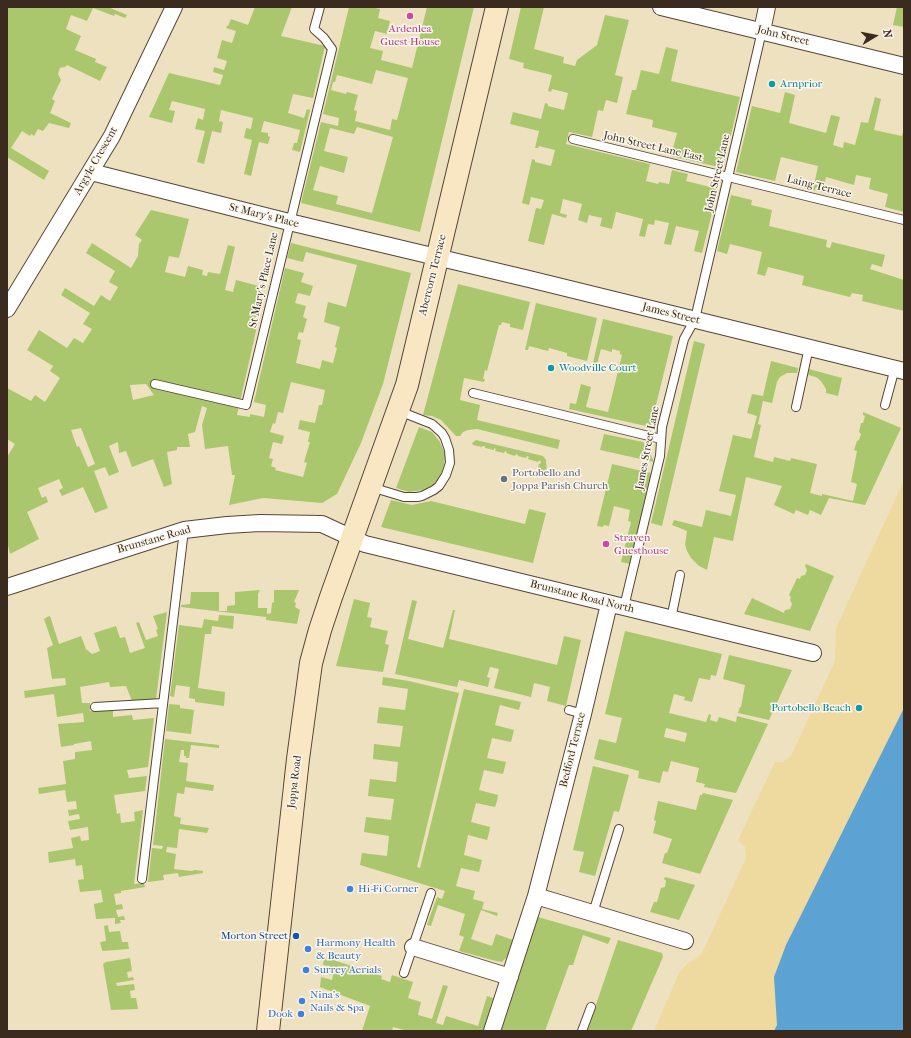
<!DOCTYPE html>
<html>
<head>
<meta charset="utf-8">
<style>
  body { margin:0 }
  #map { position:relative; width:911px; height:1038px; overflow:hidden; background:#eee1c0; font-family:"IM FELL French Canon",serif }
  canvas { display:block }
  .frame { position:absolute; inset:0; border:8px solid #3b2a1e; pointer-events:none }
  .north { position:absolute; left:855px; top:16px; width:40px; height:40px; -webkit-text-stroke:3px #fbf7ec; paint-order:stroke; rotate:80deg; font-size:11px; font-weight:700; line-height:16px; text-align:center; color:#3b2a1e }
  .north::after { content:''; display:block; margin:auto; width:14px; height:18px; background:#3b2a1e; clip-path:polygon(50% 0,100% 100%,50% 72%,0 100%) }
</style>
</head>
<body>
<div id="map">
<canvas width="911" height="1038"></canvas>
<div class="frame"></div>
<div class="north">N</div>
</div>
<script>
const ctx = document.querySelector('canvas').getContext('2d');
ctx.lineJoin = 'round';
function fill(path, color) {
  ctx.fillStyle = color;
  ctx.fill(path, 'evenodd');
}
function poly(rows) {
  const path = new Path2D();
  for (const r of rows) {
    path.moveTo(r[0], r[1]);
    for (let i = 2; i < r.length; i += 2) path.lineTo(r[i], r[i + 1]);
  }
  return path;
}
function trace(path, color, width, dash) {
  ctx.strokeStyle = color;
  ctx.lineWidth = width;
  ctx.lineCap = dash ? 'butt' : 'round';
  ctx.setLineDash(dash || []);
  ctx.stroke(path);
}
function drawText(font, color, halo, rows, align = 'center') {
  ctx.font = font + ' "IM FELL French Canon",serif';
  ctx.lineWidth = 3;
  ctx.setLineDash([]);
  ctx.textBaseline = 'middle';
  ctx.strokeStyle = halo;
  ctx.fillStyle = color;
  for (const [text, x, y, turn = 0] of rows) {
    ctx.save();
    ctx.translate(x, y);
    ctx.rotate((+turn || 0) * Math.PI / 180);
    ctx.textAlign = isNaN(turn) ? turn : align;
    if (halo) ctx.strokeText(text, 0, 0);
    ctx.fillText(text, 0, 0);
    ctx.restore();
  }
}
fill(poly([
  [7,7,108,7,127,15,125,18,115,14,114,16,93,8,87,21,71,15,66,29,81,36,75,50,96,59,95,62,107,67,100,81,67,65,65,67,60,68,58,74,61,80,52,99,55,101,50,113,71,123,69,128,49,123,43,131,38,129,34,136,31,134,30,136,22,131,11,148,49,171,44,180,7,157],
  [255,7,292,7,281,36,325,46,313,98,293,94,288,113,304,118,307,109,310,110,300,152,292,150,294,143,297,143,300,130,264,121,261,132,268,133,268,136,270,137,268,144,259,142,251,176,244,174,252,140,244,138,246,128,251,129,253,118,221,110,219,121,223,122,221,133,212,131,204,164,197,162,205,131,195,129,198,118,203,120,205,109,172,101,169,110,175,111,172,123,149,117,169,73,220,85,223,75,213,72,214,67,224,70,227,61,217,58,222,40,232,43,236,31,226,28,227,26,228,26,231,19,248,25],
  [349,7,371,7,380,9,378,18,390,21,387,34,375,31,370,48,383,51,381,60,412,68,427,7,474,7,420,232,301,203,321,122,338,126,339,118,323,114],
  [376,70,408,78,397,120,392,119,390,130,355,121,357,111,354,110,358,95,347,92,346,94,331,90,333,82,335,82,337,75,372,84],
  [357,127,393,137,372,213,336,204,338,196,313,190,320,166,344,173,348,157,324,151,330,128,354,134],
  [521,7,544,7,534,49,564,57,563,63,575,66,577,60,597,45,605,15,629,20,615,75,623,77,617,103,606,100,603,111,598,110,592,137,569,132,566,144,650,164,646,181,658,184,659,182,669,184,672,170,688,174,686,181,718,189,702,253,694,251,699,231,676,226,671,245,664,244,669,223,655,220,654,225,648,224,645,237,639,236,643,219,616,212,612,229,600,226,602,218,589,215,587,223,578,220,582,204,563,199,560,213,567,215,566,218,552,214,544,245,528,241,536,208,541,209,544,200,531,197,529,205,522,203,532,159,535,160,535,162,551,166,555,150,539,146,538,148,535,148,539,131,510,124,513,112,541,119,545,103,548,104,548,106,564,110,568,93,552,89,551,92,548,91,552,75,523,68,524,63,509,59],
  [897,7,904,7,904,27,893,25],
  [666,47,678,50,671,81,740,97,723,168,671,156,677,133,652,127,653,120,626,114,632,90,636,90,641,70,659,74],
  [785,92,795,95,789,123,826,133,831,115,840,117,833,145,843,148,844,142,855,145,861,122,868,123,875,97,881,99,874,130,902,136,904,127,904,212,885,207,888,194,869,189,871,178,856,175,854,185,826,177,824,186,834,188,832,194,813,190,818,166,781,157,775,181,736,172,752,106,780,113],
  [731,195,752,200,751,205,772,210,769,226,827,240,826,247,830,248,832,242,885,255,882,267,872,264,870,269,904,280,904,311,862,301,863,295,852,293,850,297,802,285,804,276,768,267,765,276,757,274,762,252,730,244,727,254,717,251],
  [151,210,189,219,179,258,169,256,165,272,185,277,188,266,203,270,202,275,207,276,208,272,220,274,228,245,235,247,225,290,233,292,236,280,259,286,256,298,263,300,237,415,250,417,250,414,264,417,266,405,254,402,285,268,304,273,301,282,313,286,310,296,298,293,295,303,306,306,303,317,307,319,303,333,299,332,297,339,301,340,296,363,320,369,322,360,333,363,337,348,335,347,340,327,324,322,326,312,326,311,328,302,346,307,357,265,306,252,303,262,287,258,291,243,411,273,383,384,361,443,337,494,322,503,263,498,229,505,235,475,232,475,228,446,205,449,202,425,207,408,202,406,195,432,188,434,190,447,177,447,177,450,167,452,172,484,164,487,153,459,132,467,126,451,119,453,118,442,109,446,119,472,109,476,105,467,94,471,108,508,95,513,83,487,62,496,59,490,63,488,59,479,38,488,42,498,46,496,48,502,27,512,39,539,10,554,7,541,7,457,15,444,7,439,7,420,8,418,7,417,7,388,31,401,35,395,45,402,60,378,50,371,53,366,27,350,39,330,67,348,74,338,83,343,92,329,83,324,90,313,61,295,65,288,94,306,101,295,110,301,118,287,109,282,115,271,86,253,92,243,131,268,138,256,139,244,142,240,135,235],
  [291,382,325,390,322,405,319,405,315,423,300,420,298,429,310,432,308,442,310,442,304,462,307,463,303,477,275,470,276,468,271,466,273,459,269,458,273,442,282,444,284,436,270,432,273,423,275,424,278,412,283,413],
  [146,384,154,395,133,400,130,385],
  [81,428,95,464,88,467,79,446,77,447,71,430],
  [458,284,530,302,523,330,510,327,510,324,502,322,501,325,499,325,487,371,485,370,483,379,485,379,484,382,464,378,460,400,480,405,477,420,560,440,558,449,477,429,468,430,463,432,460,436,456,436,441,420,432,416,423,415],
  [536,303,597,318,587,361,567,356,567,353,549,348,548,351,529,346,528,350,525,350],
  [603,319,673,336,651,425,646,426,569,409,570,403,576,404,581,384,591,387,586,407,608,412,622,355,620,354,620,351,612,349,612,352,601,349,597,364,593,363],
  [694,341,705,344,662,526,651,523],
  [771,361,798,368,797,373,787,373,780,377,777,382,772,403,763,401,758,424,761,425,754,457,773,462,774,457,790,461,791,458,817,464,810,493,822,496,822,494,853,501,857,484,851,482,857,451,854,450,857,441,859,440,861,434,859,432,861,423,863,423,865,416,863,415,863,412,901,428,865,505,829,498,821,515,810,510,808,515,796,510,794,514,774,505,782,486,746,477,733,541,714,537,707,570,699,566,691,558,687,551,685,545,687,531,672,525,674,520,702,527,706,510,731,516,736,495,719,491,733,435,751,439,757,416,747,413,752,394,763,396],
  [809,369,842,378,838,396,826,393,826,389,821,381,816,377,808,375],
  [419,427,432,432,440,442,445,454,444,465,440,477,433,485,423,490,409,492,396,488],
  [604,434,643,442,650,453,654,462,600,450],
  [476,440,543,456,546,460,547,474,537,473,539,464,541,463,540,460,538,462,528,459,529,457,527,456,526,458,518,456,518,455,516,454,515,456,506,453,507,452,505,451,504,453,495,451,496,449,494,448,494,450,485,448,485,446,483,446,482,447,473,445,472,443],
  [612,464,651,473,630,564,621,562,631,522,628,521,630,510,614,506,609,526,604,525,603,527,597,526],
  [391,500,412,505,431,501,525,524,529,509,546,513,533,563,381,527],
  [806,564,834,576,810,631,744,614,752,598,784,613,785,610,790,609,792,604,790,600,791,597,789,595,797,578,800,579,801,576,805,575,807,570,805,566],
  [260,590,258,594,258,608,267,608,267,614,271,613,272,603,274,602,274,590,299,590,294,602,296,603,295,607,300,610,297,624,266,620,266,617,181,607,181,605,190,604,191,592,219,592,219,611,227,611,227,606,235,605,235,592],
  [354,599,370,603,367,617,372,618,370,627,388,631,385,644,389,645,383,672,336,666],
  [412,600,417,601,408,639,443,648,453,610,455,610,449,639,557,665,564,636,581,640,566,706,547,701,550,687,534,683,531,697,494,688,499,669,490,667,487,677,490,678,488,687,459,680,457,687,395,674],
  [167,612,156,699,132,701,126,686,110,687,109,682,80,687,82,703,90,703,90,711,113,710,113,717,132,715,133,720,154,718,148,767,127,770,129,778,147,776,145,791,114,795,117,814,120,813,121,823,135,821,134,812,143,810,134,884,144,883,145,887,121,891,121,893,114,894,116,905,122,904,123,909,116,910,118,917,124,916,125,920,120,920,121,923,115,924,115,918,96,919,94,904,103,902,101,890,80,892,78,880,84,879,82,865,76,866,75,859,49,863,48,852,73,848,71,838,80,836,81,841,89,840,88,827,70,830,68,821,80,819,79,814,69,816,68,810,77,809,76,801,67,802,65,790,39,794,38,788,66,784,63,761,75,759,75,752,92,750,91,741,74,744,74,745,61,747,58,724,84,722,83,713,57,717,54,694,25,698,24,691,66,685,65,678,52,679,47,648,53,645,44,619,47,617,50,616,59,644,81,636,86,649,92,654,100,651,94,633,116,626,120,638,125,637,130,653,145,648,136,623,139,622,146,640,158,636,156,630,158,629,153,616],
  [219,615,234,616,233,629,212,626,211,634,205,634,198,688,225,692,224,706,195,702,195,699,189,698,190,687,176,685,174,697,170,696,179,625,202,628,204,619,218,621],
  [625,631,722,654,716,676,711,675,710,680,699,678,692,702,684,700,685,697,674,694,669,713,706,722,709,714,711,715,710,720,717,722,719,717,736,722,737,716,768,724,736,793,704,787,705,784,696,782,699,768,671,761,668,772,663,771,660,783,638,778,639,771,594,759,599,739,616,743,622,718,605,714],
  [666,728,687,733,685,742,664,737],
  [729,655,792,670,769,720,738,713,740,707,741,707,745,685,723,679],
  [383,677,409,681,459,693,417,867,420,868,464,689,521,702,519,710,500,705,495,725,514,730,511,742,492,738,487,758,506,762,503,774,484,770,479,790,498,795,497,801,495,807,476,803,471,822,490,827,489,833,487,840,468,835,464,855,482,860,479,872,461,868,456,886,475,891,473,899,484,902,482,909,498,913,497,916,481,910,471,939,492,946,496,934,513,940,507,957,502,962,496,961,459,951,464,937,459,935,465,914,438,905,431,926,427,925,437,897,442,899,445,891,360,865,362,853,387,856,389,836,364,832,366,817,391,820,394,799,368,796,369,787,370,779,396,782,398,762,373,759,374,744,400,747,403,726,377,723,379,707,405,710,408,689,382,685],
  [169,704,180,705,180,708,194,710,191,734,166,731],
  [165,739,219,745,219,748,191,745,189,758,186,758,186,756,184,756,184,750,181,750,179,762,188,763,186,781,214,785,213,791,185,787,184,794,177,793,174,816,181,818,180,824,209,828,207,833,179,829,177,848,167,847,166,852,176,854,174,869,191,871,195,870,203,871,203,873,179,877,178,873,163,875,164,880,148,882,152,848,162,849,163,846,153,845],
  [593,766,629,775,619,812,614,811,595,876,579,872,584,852,573,850],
  [703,793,733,800,700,874,662,863,665,853,667,853,672,839,653,833,656,821,654,820,658,801,696,810,700,795,702,795],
  [665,877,695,885,679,920,650,912,654,902,657,902,661,888,665,887,666,881,664,879],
  [538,917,611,938,608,944,583,935,573,965,569,965,545,1031,501,1031],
  [108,925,109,932,120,931,122,942,128,942,129,949,103,951,102,950,100,942,106,941,104,926],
  [618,940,662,953,663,957,631,1031,587,1031],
  [324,957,382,976,381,979,390,982,392,975,413,982,408,998,421,1002,418,1015,432,1019,443,985,448,986,436,1023,443,1025,446,1016,478,1026,487,996,493,998,484,1031,408,1031,393,1027,392,1031,362,1031,370,1006,320,987,321,977,332,980,333,975,329,975,330,966,323,965],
  [130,958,132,971,127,972,128,978,133,977,134,980,116,983,117,986,134,984,135,990,130,991,131,998,136,998,138,1009,111,1010,103,964,106,962]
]), '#aac76d');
fill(poly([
  [904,480,904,1031,654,1031,679,973,688,963,699,957,704,949,746,858,745,847,738,840,775,762,783,762,791,756,835,661,836,628]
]), '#eeda9e');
fill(poly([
  [904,708,904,1031,774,1031,777,1025,774,977,786,945]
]), '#5ca2d2');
const lane = poly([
  [573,139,904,220],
  [155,384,246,405,332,49,324,38,314,29,320,7],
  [473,393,661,439],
  [885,405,895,368],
  [796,407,809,347],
  [371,487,404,497,417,497,422,496,434,490,439,486,446,475,450,463,449,450,445,438,442,433,432,424,399,411],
  [624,607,660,456,662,427,684,339,695,319,762,31],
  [671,619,680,575],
  [95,707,163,703],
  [569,710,583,714],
  [142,879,184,530],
  [593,913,619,829],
  [404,973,431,893],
  [582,1031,591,1007]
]);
const street = poly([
  [661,7,904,66],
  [762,31,767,7],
  [91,172,289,222,529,279,904,371],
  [7,309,112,136,174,7],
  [7,587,184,530,227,525,260,523,322,524,365,544,813,653],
  [536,896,685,941],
  [413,947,510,977],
  [492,1031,536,896,583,714,609,604]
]);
const secondary = poly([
  [268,1031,298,759,311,663,320,630,331,597,407,385,497,7]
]);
trace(lane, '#564536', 10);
trace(street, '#564536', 18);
trace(secondary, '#564536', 24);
trace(lane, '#fff', 8);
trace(street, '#fff', 16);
trace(secondary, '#f9e7c3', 22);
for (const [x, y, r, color] of [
  [410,16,4,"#d1479c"],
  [772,84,4,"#0f9aa8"],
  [551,368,4,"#0f9aa8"],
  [504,479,4,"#6b7280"],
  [606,544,4,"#d1479c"],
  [859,708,4,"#0f9aa8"],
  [350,889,4,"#3f7fe0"],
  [296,936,4,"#1a4fb4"],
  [308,949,4,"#3f7fe0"],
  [306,970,4,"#3f7fe0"],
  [302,1001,4,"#3f7fe0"],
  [301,1014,4,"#3f7fe0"]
]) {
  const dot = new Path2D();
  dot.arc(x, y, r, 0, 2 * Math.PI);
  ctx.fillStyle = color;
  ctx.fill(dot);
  trace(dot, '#fbf7ec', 1.5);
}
drawText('11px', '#b23c85', '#fbf7ec', [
  ["Ardenlea",410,29],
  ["Guest House",410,42],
  ["Straven",614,538,"left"],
  ["Guesthouse",614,551,"left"]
]);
drawText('11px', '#3b2a1e', '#fbf7ec', [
  ["John Street",783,36,14],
  ["John Street Lane East",653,147,13],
  ["Argyle Crescent",96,161,-60],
  ["John Street Lane",718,173,-77],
  ["Laing Terrace",819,187,14],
  ["St Mary's Place",264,216,14],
  ["Abercorn Terrace",433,275,-76],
  ["St Mary's Place Lane",264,280,-77],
  ["James Street",671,314,14],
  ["James Street Lane",648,448,-79],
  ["Brunstane Road",154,540,-16],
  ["Brunstane Road North",582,597,14],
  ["Bedford Terrace",573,750,-76],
  ["Joppa Road",295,782,-83]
]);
drawText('11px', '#0d838f', '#fbf7ec', [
  ["Arnprior",780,84],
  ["Woodville Court",559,368],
  ["Portobello Beach",851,708,"right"]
], 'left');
drawText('11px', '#5b616d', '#fbf7ec', [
  ["Portobello and",512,473],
  ["Joppa Parish Church",512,486]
], 'left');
drawText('11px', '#366cbe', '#fbf7ec', [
  ["Hi-Fi Corner",358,889],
  ["Harmony Health",316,943],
  ["& Beauty",316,956],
  ["Surrey Aerials",314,970],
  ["Nina’s",310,995],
  ["Nails & Spa",310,1008],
  ["Dook",293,1014,"right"]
], 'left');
drawText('11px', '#164399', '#fbf7ec', [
  ["Morton Street",288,936]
], 'right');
</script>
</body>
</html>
